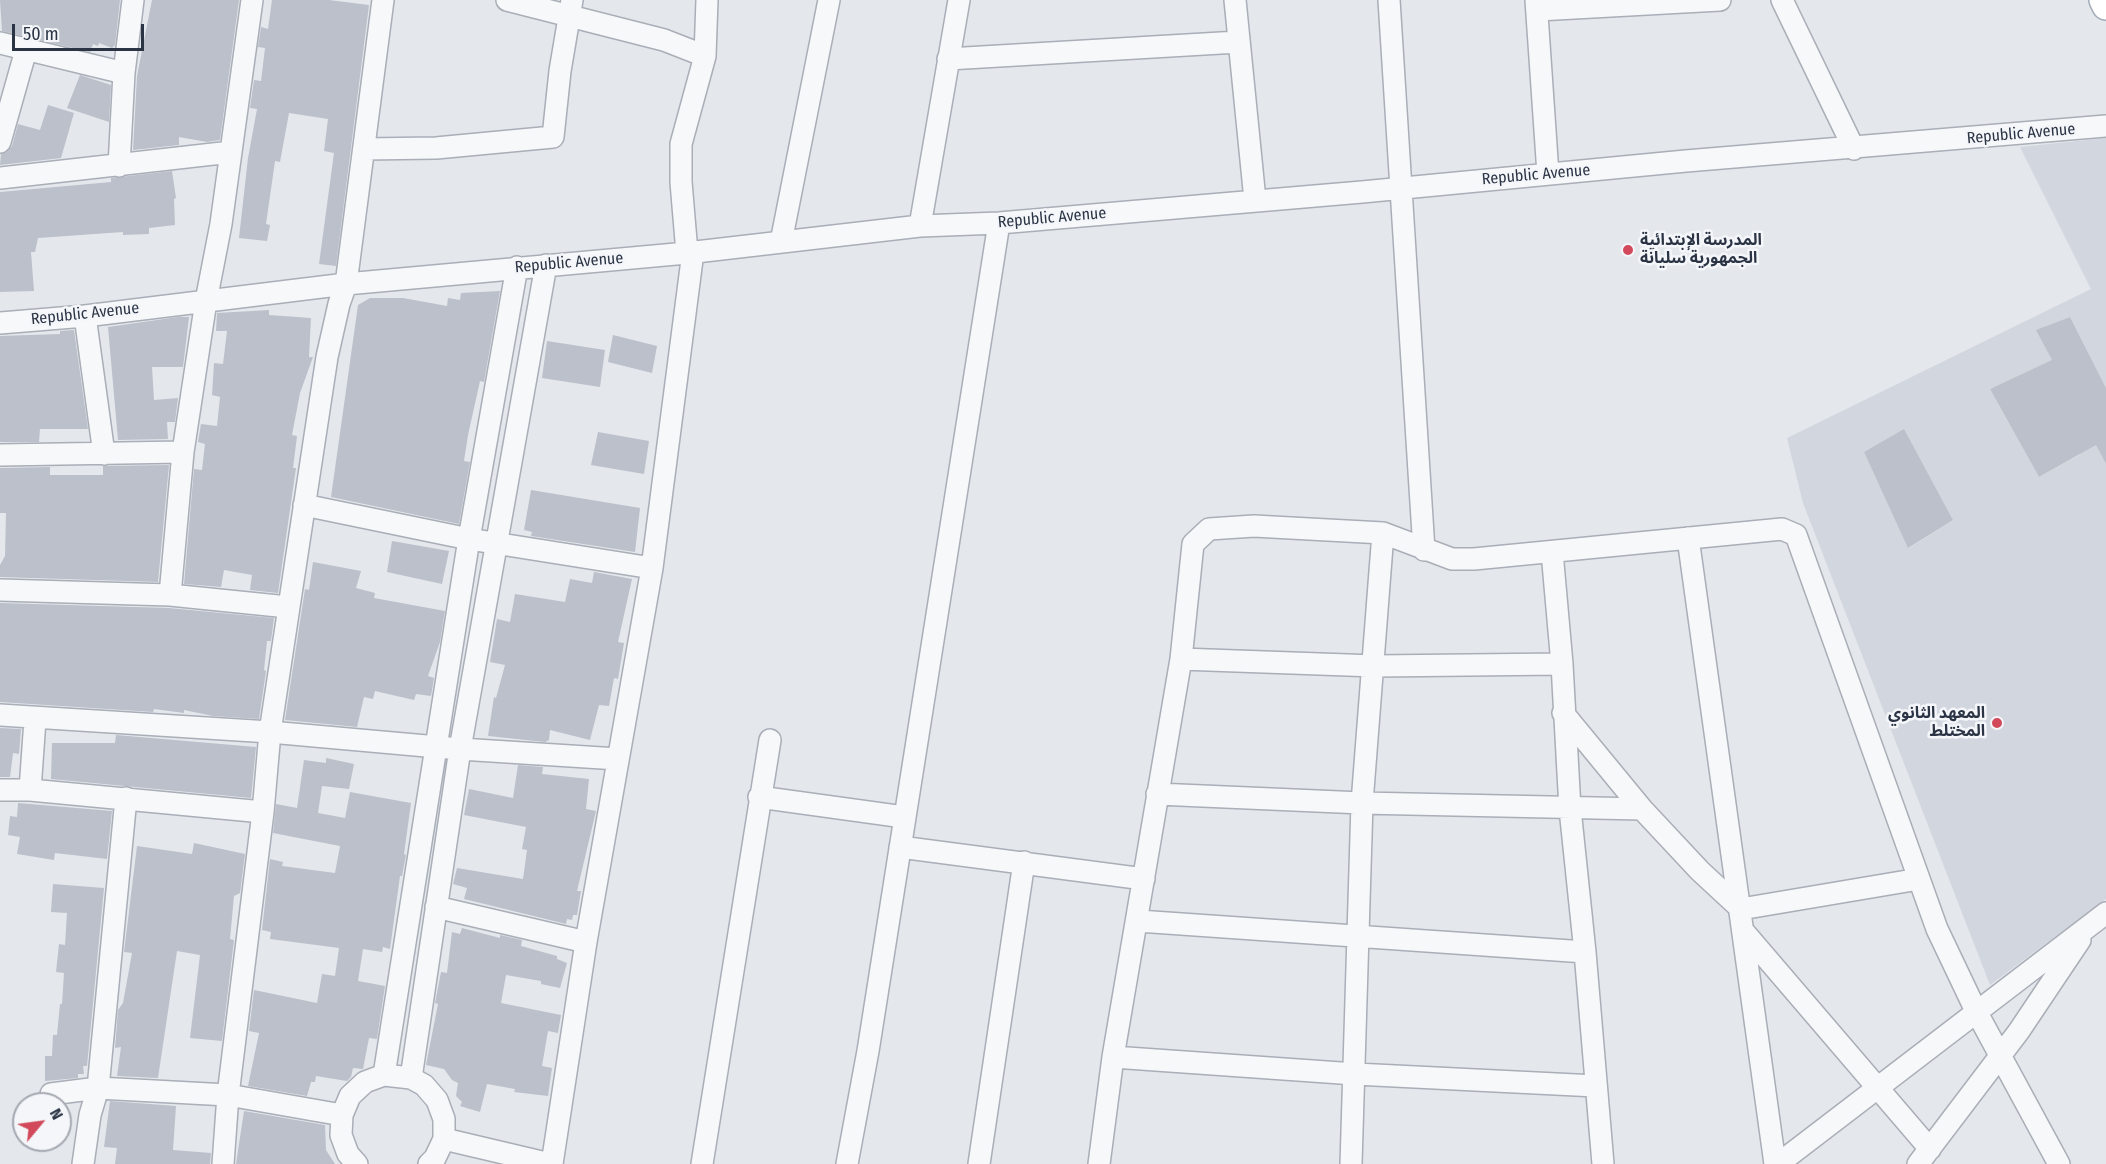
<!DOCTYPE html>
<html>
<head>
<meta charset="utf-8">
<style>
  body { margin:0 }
  #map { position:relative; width:2106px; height:1164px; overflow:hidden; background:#e4e7ec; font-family:"Fira Sans Condensed",sans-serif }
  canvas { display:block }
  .north { position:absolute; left:12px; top:1092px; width:60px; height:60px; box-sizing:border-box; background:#f4f6f9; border:2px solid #a4a8b1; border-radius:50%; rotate:61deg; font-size:16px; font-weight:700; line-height:24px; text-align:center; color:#2b3445 }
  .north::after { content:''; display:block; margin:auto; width:21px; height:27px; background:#d1495b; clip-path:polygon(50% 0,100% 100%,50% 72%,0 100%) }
  .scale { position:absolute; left:12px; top:24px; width:132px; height:27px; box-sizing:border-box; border:3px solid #2b3445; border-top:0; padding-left:8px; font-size:18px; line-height:21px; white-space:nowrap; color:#2b3445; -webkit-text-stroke:4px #f4f6f9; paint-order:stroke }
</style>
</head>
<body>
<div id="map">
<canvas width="2106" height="1164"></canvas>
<div class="north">N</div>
<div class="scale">50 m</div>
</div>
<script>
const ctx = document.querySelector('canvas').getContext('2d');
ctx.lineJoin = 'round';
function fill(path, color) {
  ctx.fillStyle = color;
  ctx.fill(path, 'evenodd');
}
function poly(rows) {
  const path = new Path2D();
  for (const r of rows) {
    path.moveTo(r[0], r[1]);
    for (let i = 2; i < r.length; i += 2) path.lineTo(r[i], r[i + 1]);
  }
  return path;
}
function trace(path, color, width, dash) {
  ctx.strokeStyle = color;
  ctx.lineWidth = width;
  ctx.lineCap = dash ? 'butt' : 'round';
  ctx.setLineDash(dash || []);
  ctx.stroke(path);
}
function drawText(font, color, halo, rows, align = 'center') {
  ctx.font = font + ' "Fira Sans Condensed","Noto Sans Arabic",sans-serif';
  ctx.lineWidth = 5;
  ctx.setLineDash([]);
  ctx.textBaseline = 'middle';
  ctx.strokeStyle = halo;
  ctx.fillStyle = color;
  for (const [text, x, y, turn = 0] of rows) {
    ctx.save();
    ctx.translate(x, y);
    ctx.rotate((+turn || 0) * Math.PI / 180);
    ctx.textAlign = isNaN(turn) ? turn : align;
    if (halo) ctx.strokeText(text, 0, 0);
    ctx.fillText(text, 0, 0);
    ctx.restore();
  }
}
fill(poly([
  [2106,138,2106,388,2070,317,2037,330,2106,464,2106,899,1990,985,1803,503,1787,438,2091,289,2020,147],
  [2034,369,2081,454,2039,477,1990,389],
  [1904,430,1953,520,1909,548,1864,452]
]), '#d2d6de');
fill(poly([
  [0,0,120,0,115,45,112,48,99,43,98,46,93,44,90,52,2,31],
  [152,0,239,0,220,140,207,142,179,137,179,145,133,150,137,76],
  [272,0,329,0,369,5,336,266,319,264,334,153,324,151,328,119,289,113,280,162,275,161,266,224,270,225,267,241,239,238,248,158,257,109,250,108,254,80,261,81,265,48,258,47,261,27,268,29],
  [80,75,111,85,109,122,67,108],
  [48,105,74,113,61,158,0,165,1,154,8,151,12,146,18,124,40,130],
  [172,171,176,198,174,199,175,225,149,228,149,234,123,235,123,232,38,238,35,252,31,252,34,291,0,292,0,192,111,182,111,178],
  [500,291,484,382,480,381,468,435,464,461,470,462,459,524,331,497,358,305,370,298,403,298,447,306,448,298,460,300,461,293],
  [269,310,269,315,311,318,309,357,313,357,300,393,292,435,297,436,293,468,296,468,278,593,250,590,252,575,224,570,221,587,184,584,194,469,202,470,205,444,198,442,201,424,217,426,220,397,212,395,214,363,223,364,227,331,216,331,217,313],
  [178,317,189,317,183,367,152,367,154,400,178,398,175,422,167,422,168,439,118,440,108,327],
  [2070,317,2106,388,2106,464,2096,445,2039,477,1990,389,2052,360,2036,330],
  [74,330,88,429,40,429,39,442,0,442,0,336,60,334,60,331],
  [613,335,657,346,652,373,608,362],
  [547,341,605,350,600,387,542,378],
  [1904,429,1953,520,1908,548,1864,452],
  [598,432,649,441,644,474,591,465],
  [169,465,158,582,0,577,0,565,5,556,6,513,0,513,0,468,50,467,50,475,103,475,103,466],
  [531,490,640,508,635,552,531,536,532,532,524,530],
  [392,541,449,551,442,584,387,572],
  [313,562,361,571,356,588,375,593,374,598,445,611,440,642,428,676,434,678,431,696,416,694,414,700,375,691,373,699,364,697,357,727,285,720,305,589,309,590],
  [594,572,632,579,618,642,624,643,618,679,614,678,609,706,599,705,590,740,550,730,549,740,545,742,488,736,494,697,496,698,505,665,490,662,497,619,510,622,515,594,565,602,570,579,592,583],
  [0,603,169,608,274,618,271,641,267,641,264,670,266,671,259,719,213,716,184,710,184,713,154,709,153,712,0,702],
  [0,728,21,729,19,754,13,753,10,777,0,777],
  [116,735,256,747,251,798,51,779,52,743,115,743],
  [326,758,354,764,349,789,322,786,318,813,345,818,350,792,411,803,404,854,406,855,402,876,400,876,390,949,383,947,382,952,363,949,358,981,385,986,377,1039,369,1038,363,1069,353,1068,351,1077,347,1081,316,1076,315,1082,311,1082,307,1096,248,1086,259,1033,249,1031,254,990,317,1003,322,974,335,976,339,948,270,939,271,932,262,930,270,859,283,862,282,866,335,873,340,846,273,833,276,804,297,808,304,760,326,763],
  [518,765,543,767,542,774,589,779,586,809,596,811,577,891,581,891,577,915,573,915,572,920,567,919,566,924,464,899,467,888,453,884,457,868,523,879,527,850,522,849,526,827,464,815,469,789,513,798],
  [18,803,112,811,107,859,55,853,54,860,17,854,20,837,8,835,10,816,17,817],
  [194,843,245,854,240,893,234,896,230,939,234,940,222,1041,190,1038,200,955,177,951,158,1078,117,1076,121,1047,115,1048,118,1010,123,1003,132,953,124,952,137,846,192,854],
  [53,884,104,888,87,1066,83,1066,84,1074,78,1074,78,1078,45,1081,45,1056,52,1056,53,1035,57,1035,60,1004,62,1004,64,973,56,972,59,944,65,945,67,913,51,912],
  [462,928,500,938,500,935,522,940,521,946,557,956,557,959,567,963,560,988,541,984,541,981,506,975,501,1003,561,1015,558,1033,548,1031,542,1066,552,1068,548,1096,514,1092,515,1089,487,1084,480,1112,460,1106,462,1102,456,1096,458,1083,452,1080,444,1069,426,1065,438,1004,435,1003,441,972,447,973,452,932,460,934],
  [110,1101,176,1106,173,1150,211,1153,210,1164,115,1164,117,1148,104,1147],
  [244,1111,325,1125,326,1150,335,1164,236,1164]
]), '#bbc0ca');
const minor = poly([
  [507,0,664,40,705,56],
  [1235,0,1255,200],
  [1389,0,1424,550],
  [1536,0,1548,174],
  [1782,0,1854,149],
  [1538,10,1720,0],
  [0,43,124,73],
  [948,59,1238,42],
  [0,142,26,50],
  [364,149,436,148,553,137,560,71,572,0],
  [119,166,124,73,133,0],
  [0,178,231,152],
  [920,226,959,0],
  [781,242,829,0],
  [687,253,681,182,681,144,705,56,707,0],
  [85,316,104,454],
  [0,323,85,316,346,284,687,253,920,226,999,223,1362,192,1686,161,2106,126],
  [0,455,183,452],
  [304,505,469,539,652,568],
  [1688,538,1775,1164],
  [1552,552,1562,664,1570,809,1585,952,1603,1164],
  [0,590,170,595,288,607],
  [170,595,183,452,206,301,221,224,252,0],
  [1181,659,1375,666,1562,664],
  [1563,713,1642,809,1700,871,1741,909,1919,879],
  [0,715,270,732,460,749,618,759],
  [0,790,30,790,263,812],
  [30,790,35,720],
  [1157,794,1362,803,1642,809],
  [759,797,904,817],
  [900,847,1144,879],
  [436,907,586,942],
  [1138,921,1585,952],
  [1745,933,1930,1149],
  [1113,1057,1355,1074,1596,1086],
  [384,1075,469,539,517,267],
  [411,1078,460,749,546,265],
  [51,1094,98,1088,228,1095,342,1115],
  [444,1139,550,1164],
  [83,1164,90,1115,98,1088,126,798],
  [223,1164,228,1095,263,812,270,732,327,357,339,304,346,284,383,0],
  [357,1164,348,1154,341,1135,342,1115,350,1096,365,1082,384,1075,411,1078,424,1085,437,1100,444,1119,444,1139,435,1158,429,1164],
  [552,1164,586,942,652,568,693,252],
  [702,1164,770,740],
  [847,1164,868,1051,999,223],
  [979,1164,1024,862],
  [1099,1164,1113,1057,1181,659,1193,544,1209,529,1254,526,1383,533,1452,559,1474,559,1782,529,1796,535,1937,929,1976,1011,2059,1164],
  [1351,1164,1362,803,1383,533],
  [1778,1164,2106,913],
  [1918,1164,2019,1031,2080,940]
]);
const major = poly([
  [2103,0,2106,6]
]);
trace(minor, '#a9aeb7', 24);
trace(major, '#a3abb8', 30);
trace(minor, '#f7f8fa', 21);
trace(major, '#fff', 27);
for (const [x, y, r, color] of [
  [1628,250,6,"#d1495b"],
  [1997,723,6,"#d1495b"]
]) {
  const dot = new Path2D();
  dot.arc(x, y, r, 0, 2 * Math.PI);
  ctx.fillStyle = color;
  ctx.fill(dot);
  trace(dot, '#f4f6f9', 2);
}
drawText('16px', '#2b3445', '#f4f6f9', [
  ["Republic Avenue",2021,134,-5],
  ["Republic Avenue",1536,175,-5],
  ["Republic Avenue",1052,218,-5],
  ["Republic Avenue",569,263,-5],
  ["Republic Avenue",85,314,-6]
]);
drawText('bold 16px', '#2b3445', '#f4f6f9', [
  ["المدرسة الإبتدائية",1640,241],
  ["الجمهورية سليانة",1640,259],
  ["المعهد الثانوي",1985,714,"right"],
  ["المختلط",1985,732,"right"]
], 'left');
</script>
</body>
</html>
